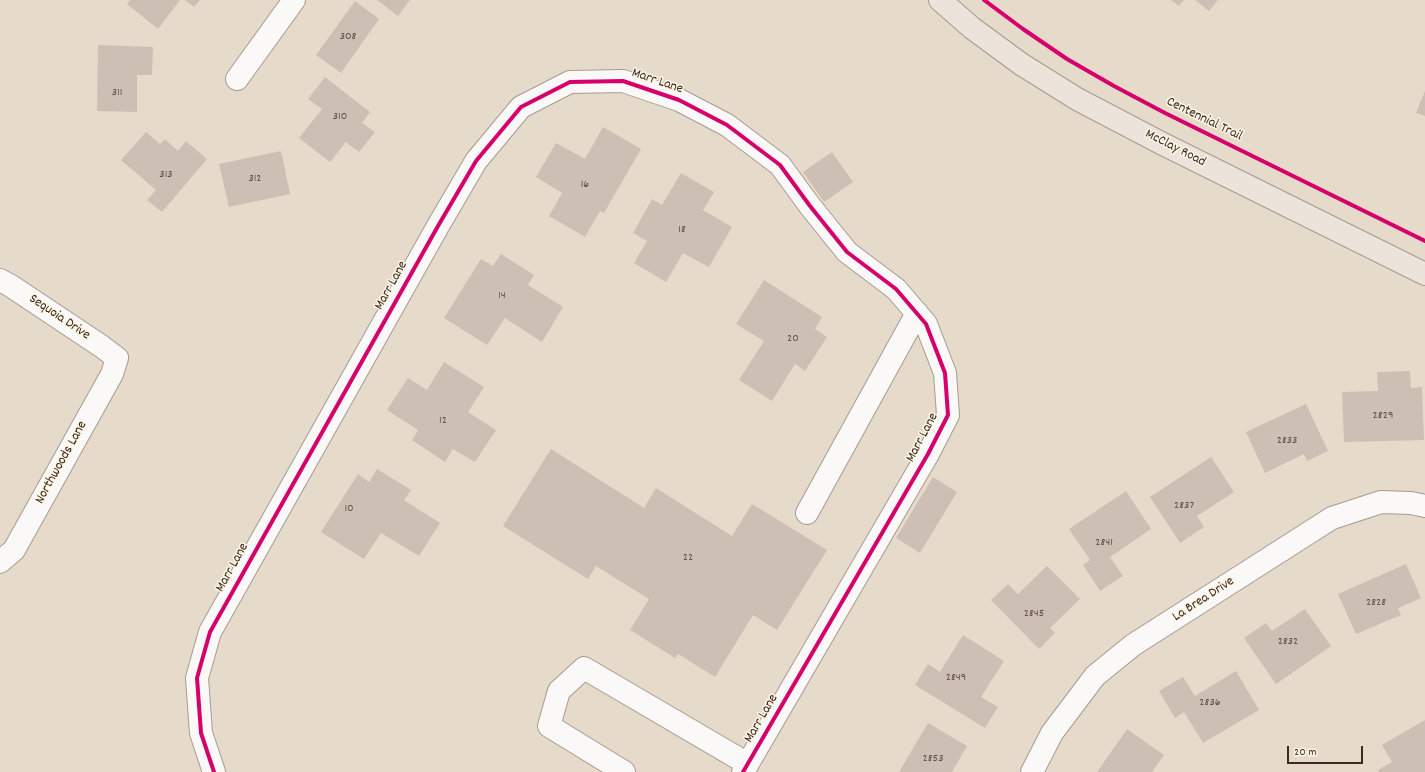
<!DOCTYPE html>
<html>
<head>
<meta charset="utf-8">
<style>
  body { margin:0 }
  #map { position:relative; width:1425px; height:772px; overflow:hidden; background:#e6daca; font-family:Dekko,sans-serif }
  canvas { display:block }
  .scale { position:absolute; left:1287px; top:746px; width:76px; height:18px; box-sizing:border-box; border:2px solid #3b2a1e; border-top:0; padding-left:5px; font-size:12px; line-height:14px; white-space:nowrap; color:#3b2a1e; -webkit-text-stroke:3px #fcf5e5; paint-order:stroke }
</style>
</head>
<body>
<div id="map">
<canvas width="1425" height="772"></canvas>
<div class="scale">20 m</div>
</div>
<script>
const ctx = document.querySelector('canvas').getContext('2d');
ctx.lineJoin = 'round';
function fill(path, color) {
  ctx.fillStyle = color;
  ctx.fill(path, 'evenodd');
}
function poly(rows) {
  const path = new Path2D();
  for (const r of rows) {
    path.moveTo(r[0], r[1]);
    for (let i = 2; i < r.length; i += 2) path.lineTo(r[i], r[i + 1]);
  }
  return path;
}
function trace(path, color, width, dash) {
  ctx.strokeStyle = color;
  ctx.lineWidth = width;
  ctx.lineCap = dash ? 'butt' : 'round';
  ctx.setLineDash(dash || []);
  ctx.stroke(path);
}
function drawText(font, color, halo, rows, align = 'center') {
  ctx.font = font + ' Dekko,sans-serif';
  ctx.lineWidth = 3;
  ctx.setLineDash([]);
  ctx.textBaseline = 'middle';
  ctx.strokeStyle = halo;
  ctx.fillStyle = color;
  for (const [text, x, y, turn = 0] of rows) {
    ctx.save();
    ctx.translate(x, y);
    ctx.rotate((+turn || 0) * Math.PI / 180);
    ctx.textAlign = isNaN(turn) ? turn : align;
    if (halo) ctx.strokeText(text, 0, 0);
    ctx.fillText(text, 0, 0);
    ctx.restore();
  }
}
fill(poly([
  [130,0,180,0,158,29,127,4],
  [185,0,200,0,194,7],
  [377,0,410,0,398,16],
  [1171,0,1184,0,1179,6],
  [1195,0,1218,0,1209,11],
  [355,1,379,19,341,73,316,55],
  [98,45,153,47,152,75,137,75,137,112,97,111],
  [325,77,370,112,362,123,375,132,359,152,346,142,330,162,299,138,322,109,308,99],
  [1425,91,1425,116,1416,113],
  [603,127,641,149,604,213,600,211,585,237,549,216,562,193,536,177,556,143,585,159],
  [146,132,160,144,165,139,178,151,186,141,207,159,162,212,147,200,156,190,121,160],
  [281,151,290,194,229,207,219,164],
  [832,152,853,182,824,202,803,172],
  [681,173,714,192,703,210,732,227,709,267,683,253,666,282,634,263,647,241,633,233,652,199,662,205],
  [501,254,534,275,528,285,563,307,542,342,505,318,487,345,444,318,481,259,493,266],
  [764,280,822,317,815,329,827,337,805,371,795,364,772,401,739,380,764,341,736,324],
  [444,362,484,387,468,412,496,430,475,462,453,449,445,462,412,440,418,430,387,410,408,378,427,390],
  [1410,371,1411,388,1422,387,1424,440,1344,442,1342,392,1378,391,1377,372],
  [1306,404,1328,451,1307,461,1304,454,1265,473,1246,432],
  [551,449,644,508,656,488,732,536,752,504,827,550,777,630,753,615,715,677,678,654,675,658,630,630,649,599,596,566,588,579,503,526],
  [1211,457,1234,492,1197,516,1204,527,1180,543,1150,497],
  [377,469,411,490,404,500,440,523,419,556,381,533,364,559,321,532,358,474,369,482],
  [933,477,957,492,920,553,896,538],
  [1126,491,1151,529,1110,557,1123,576,1100,591,1083,565,1090,560,1069,529],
  [1406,564,1421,598,1398,608,1401,615,1356,634,1338,594],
  [1047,566,1080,599,1050,628,1055,633,1039,649,991,600,1008,584,1018,594],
  [1305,609,1331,646,1276,684,1244,638,1266,623,1272,631],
  [963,635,1004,661,981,697,998,707,985,728,915,685,928,664,940,672],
  [1236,671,1259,710,1203,743,1184,712,1175,718,1159,691,1183,677,1195,696],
  [1425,720,1425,772,1379,772,1378,770,1392,762,1382,745],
  [928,723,967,746,952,772,899,772],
  [1127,729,1164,755,1152,772,1097,772]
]), '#cebfb4');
const minor = poly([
  [237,79,294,0],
  [0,280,11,286,101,346,117,358,112,374,14,550,0,562],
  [807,513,917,313],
  [214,772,201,733,197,678,210,632,438,226,476,161,521,107,570,82,623,81,679,100,727,125,780,165,810,206,847,252,896,289,926,324,945,373,948,415,928,454,743,772],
  [624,772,549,726,559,691,584,668,748,764],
  [1032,772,1052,733,1095,676,1133,645,1332,518,1381,502,1411,503,1425,506]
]);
const major = poly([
  [940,0,972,28,1021,64,1077,99,1163,144,1425,274]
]);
trace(minor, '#a59b91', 24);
trace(major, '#a59b91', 24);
trace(minor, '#fbf9f7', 22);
trace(major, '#ece3da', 22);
trace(poly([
  [984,0,1023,29,1067,59,1114,86,1165,113,1425,241],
  [214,772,201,733,197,678,210,632,438,226,476,161,521,107,570,82,623,81,679,100,727,125,780,165,810,206,847,252,896,289,926,324,945,373,948,415,928,454,743,772]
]), '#d6006c', 4);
drawText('12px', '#604f44', null, [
  ["308",348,37],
  ["311",117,93],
  ["310",340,117],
  ["313",166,175],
  ["312",255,179],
  ["16",585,185],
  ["18",682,230],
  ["14",502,296],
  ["20",793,339],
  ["2829",1383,416],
  ["12",443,421],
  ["2833",1287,441],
  ["2837",1184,506],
  ["10",349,509],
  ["2841",1104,543],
  ["22",688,558],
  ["2828",1376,603],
  ["2845",1034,614],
  ["2832",1288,642],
  ["2849",956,678],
  ["2836",1210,703],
  ["2853",933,759]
]);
drawText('14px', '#3b2a1e', '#fcf5e5', [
  ["Marr Lane",657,82,19],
  ["Centennial Trail",1204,120,26],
  ["McClay Road",1175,149,27],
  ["Marr Lane",392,286,-61],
  ["Sequoia Drive",59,318,34],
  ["Marr Lane",923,438,-62],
  ["Northwoods Lane",62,463,-61],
  ["Marr Lane",233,568,-61],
  ["La Brea Drive",1204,600,-33],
  ["Marr Lane",762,719,-60]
]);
</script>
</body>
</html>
